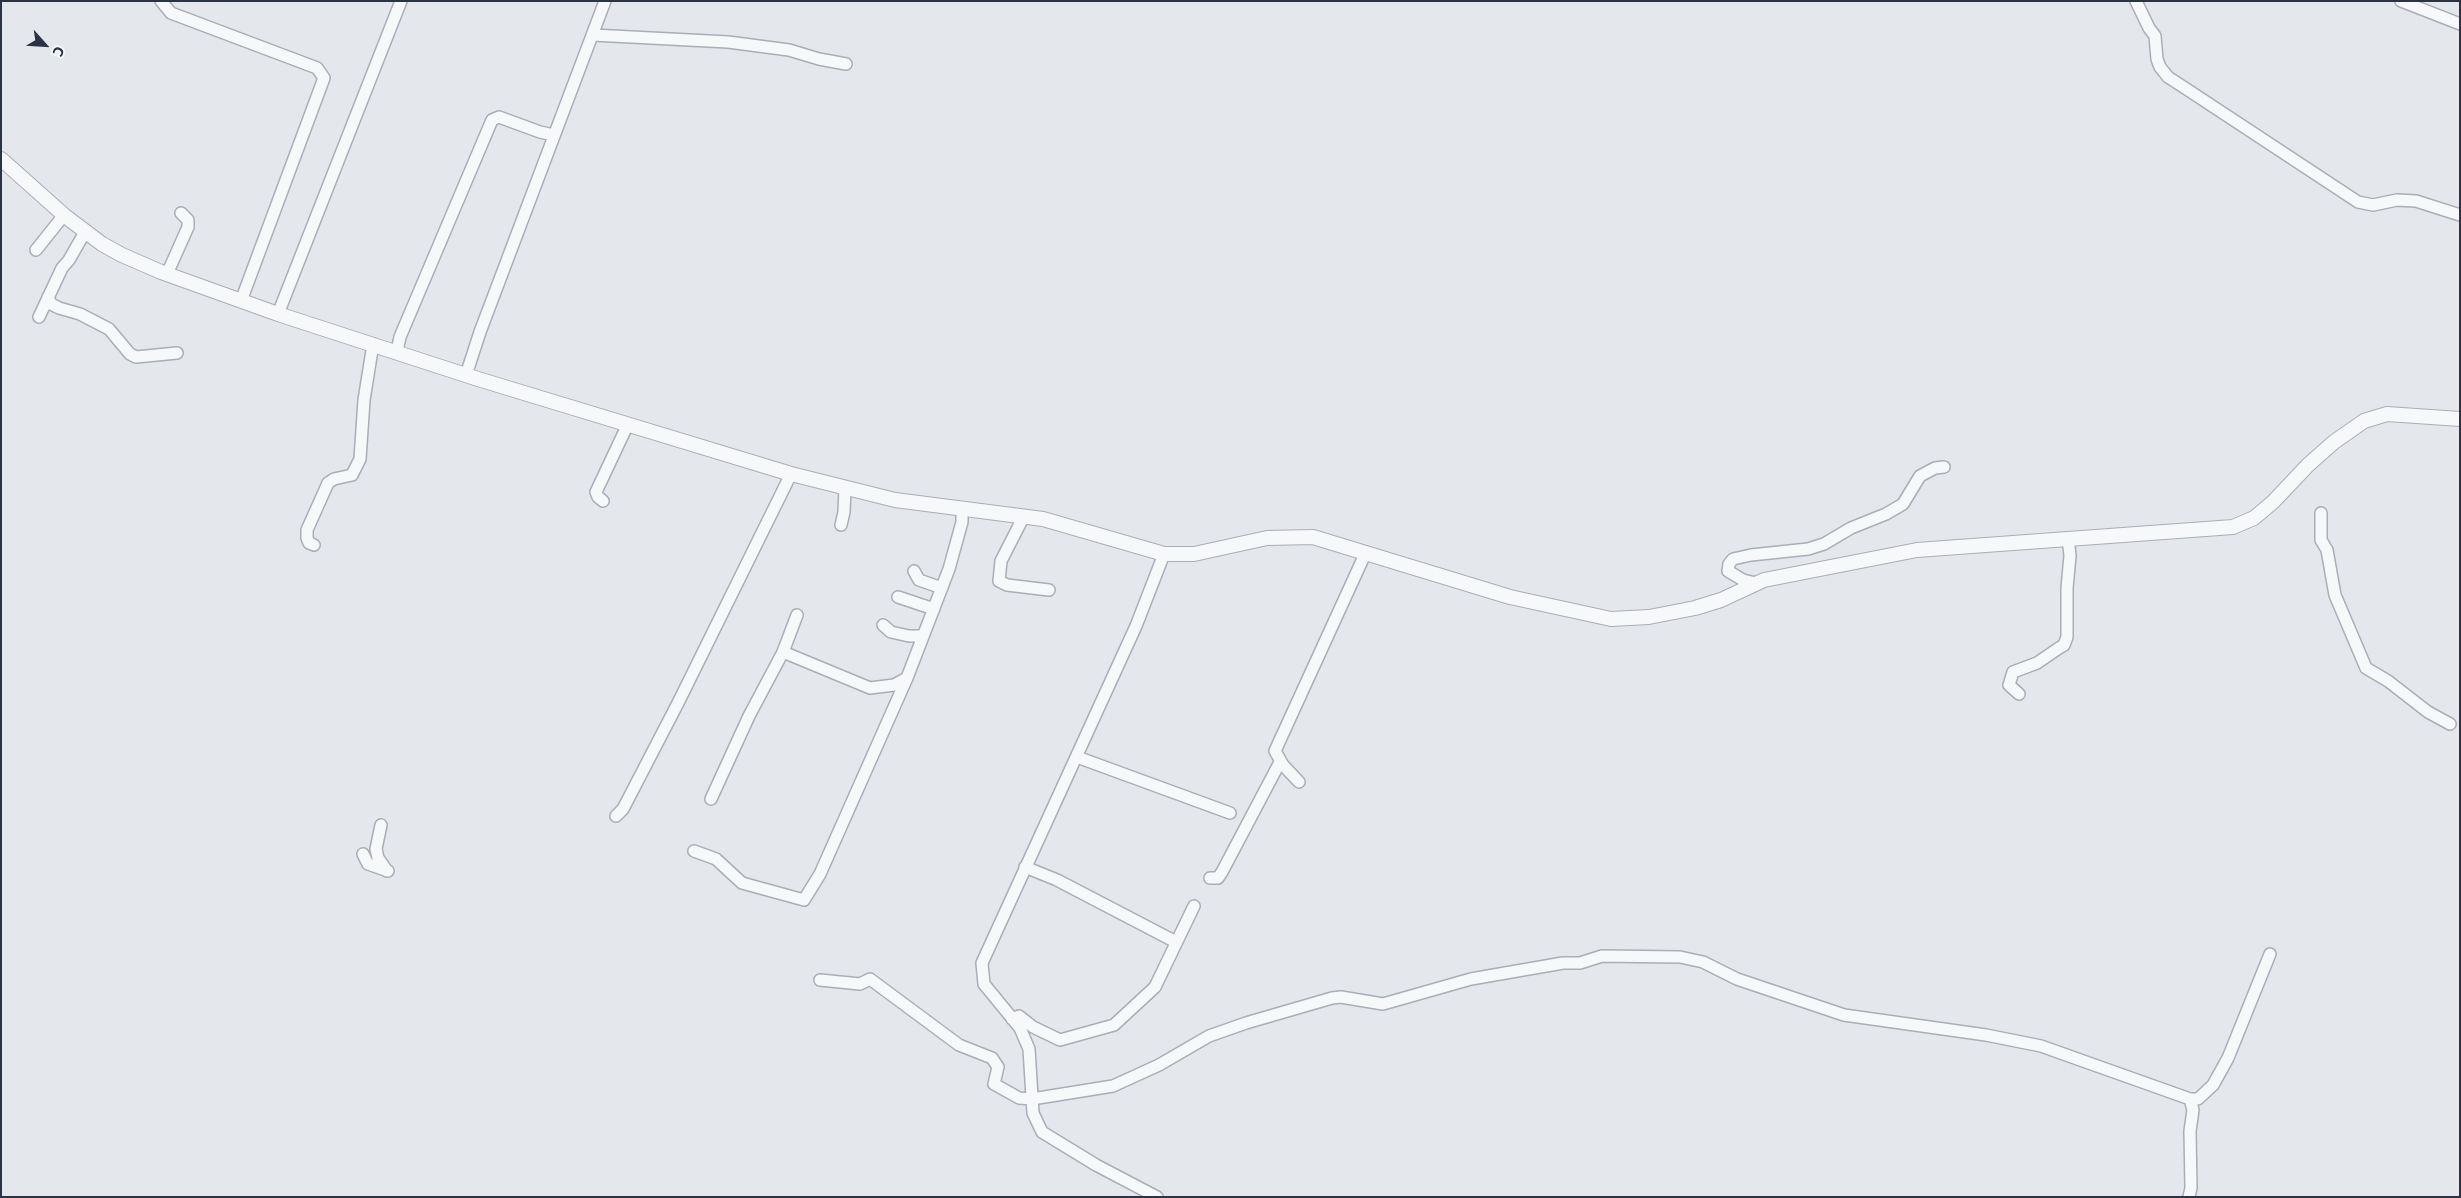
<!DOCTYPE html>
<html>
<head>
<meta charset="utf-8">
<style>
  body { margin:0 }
  #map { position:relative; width:2461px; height:1198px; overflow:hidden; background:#e4e7ec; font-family:"Noto Sans",sans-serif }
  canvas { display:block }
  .frame { position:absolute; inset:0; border:2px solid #2b3445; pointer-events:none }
  .north { position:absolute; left:20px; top:20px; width:50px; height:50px; -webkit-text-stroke:4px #f4f6f9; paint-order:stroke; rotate:116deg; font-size:14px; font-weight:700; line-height:20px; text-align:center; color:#2b3445 }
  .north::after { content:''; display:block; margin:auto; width:18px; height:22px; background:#2b3445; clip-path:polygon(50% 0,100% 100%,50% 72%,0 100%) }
</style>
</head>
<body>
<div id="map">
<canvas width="2461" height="1198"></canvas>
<div class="frame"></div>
<div class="north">С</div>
</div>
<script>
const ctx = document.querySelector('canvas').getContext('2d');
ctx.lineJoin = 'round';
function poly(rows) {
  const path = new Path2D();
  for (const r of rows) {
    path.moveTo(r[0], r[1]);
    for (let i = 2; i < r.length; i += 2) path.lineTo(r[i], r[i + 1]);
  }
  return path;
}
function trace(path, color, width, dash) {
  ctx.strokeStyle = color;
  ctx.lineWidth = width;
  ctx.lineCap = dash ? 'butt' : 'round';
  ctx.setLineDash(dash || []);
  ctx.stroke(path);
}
const minor = poly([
  [161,1,171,13,317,68,324,78,241,301],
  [2136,1,2149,28,2155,36,2157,59,2160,67,2168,77,2188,90,2358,202,2373,205,2397,200,2416,201,2460,215],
  [2401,1,2460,24],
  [593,35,728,42,789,50,819,59,846,64],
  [36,250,64,215],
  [167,274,188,227,188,220,181,213],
  [48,297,51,304,59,308,80,314,109,329,130,354,136,357,177,353],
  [278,314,401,1],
  [39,317,62,268,69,260,85,232],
  [397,351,400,337,492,120,499,117,540,132,554,135],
  [466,375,480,332,605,1],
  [603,501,598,497,596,492,628,424],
  [2321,513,2321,540,2327,550,2335,595,2366,668,2388,681,2428,712,2450,724],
  [1024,516,1001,561,999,581,1007,585,1049,590],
  [841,525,844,512,845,488],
  [314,545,309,543,307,538,307,530,328,483,334,479,352,475,360,459,364,400,373,344],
  [914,571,919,580,942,588],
  [1756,583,1743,580,1728,571,1729,564,1733,559,1751,555,1808,549,1824,544,1851,528,1886,514,1903,504,1920,476,1935,468,1944,467],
  [898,597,934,609],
  [797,615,783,652,870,688,894,685,907,678,949,569,962,522,962,508],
  [883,625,891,632,909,636,923,636],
  [2019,694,2009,685,2013,672,2037,663,2059,648,2064,645,2067,637,2067,588,2070,556,2068,538],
  [1077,757,1230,813],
  [1299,782,1283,765,1275,751,1366,552],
  [711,799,749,716,783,652],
  [616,816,623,809,679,701,791,474],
  [381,825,376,849,378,858,387,871],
  [694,851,716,859,742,883,804,900,820,874,907,678],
  [363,854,368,864,388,871],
  [1025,867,1057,880,1176,942],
  [1210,878,1218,878,1222,872,1280,762],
  [820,980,860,984,870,979,959,1045,992,1058,998,1067,994,1084,1019,1098,1032,1099,1113,1086,1159,1065,1209,1036,1246,1023,1332,998,1341,997,1383,1004,1471,979,1563,963,1580,963,1602,956,1680,957,1703,962,1737,979,1844,1015,1986,1035,2041,1046,2190,1099,2193,1110,2190,1131,2191,1188,2189,1197],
  [1012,1019,1019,1016,1033,1027,1060,1040,1114,1025,1155,987,1194,906],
  [2190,1099,2198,1099,2213,1085,2228,1058,2270,954],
  [1157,1197,1096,1165,1042,1132,1033,1113,1029,1049,1020,1028,984,984,982,963,1136,626,1164,554]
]);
const tertiary = poly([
  [1,159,65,216,102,244,122,255,161,272,278,314,478,379,791,474,895,500,1043,519,1164,554,1194,554,1267,538,1313,537,1510,597,1611,619,1649,617,1695,608,1721,600,1764,580,1917,550,2233,527,2254,518,2273,502,2308,465,2334,442,2364,421,2387,414,2460,419]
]);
trace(minor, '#a9aeb7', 14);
trace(tertiary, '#a9aeb7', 16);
trace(minor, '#f7f8fa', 11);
trace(tertiary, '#f7f8fa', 14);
</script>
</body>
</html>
